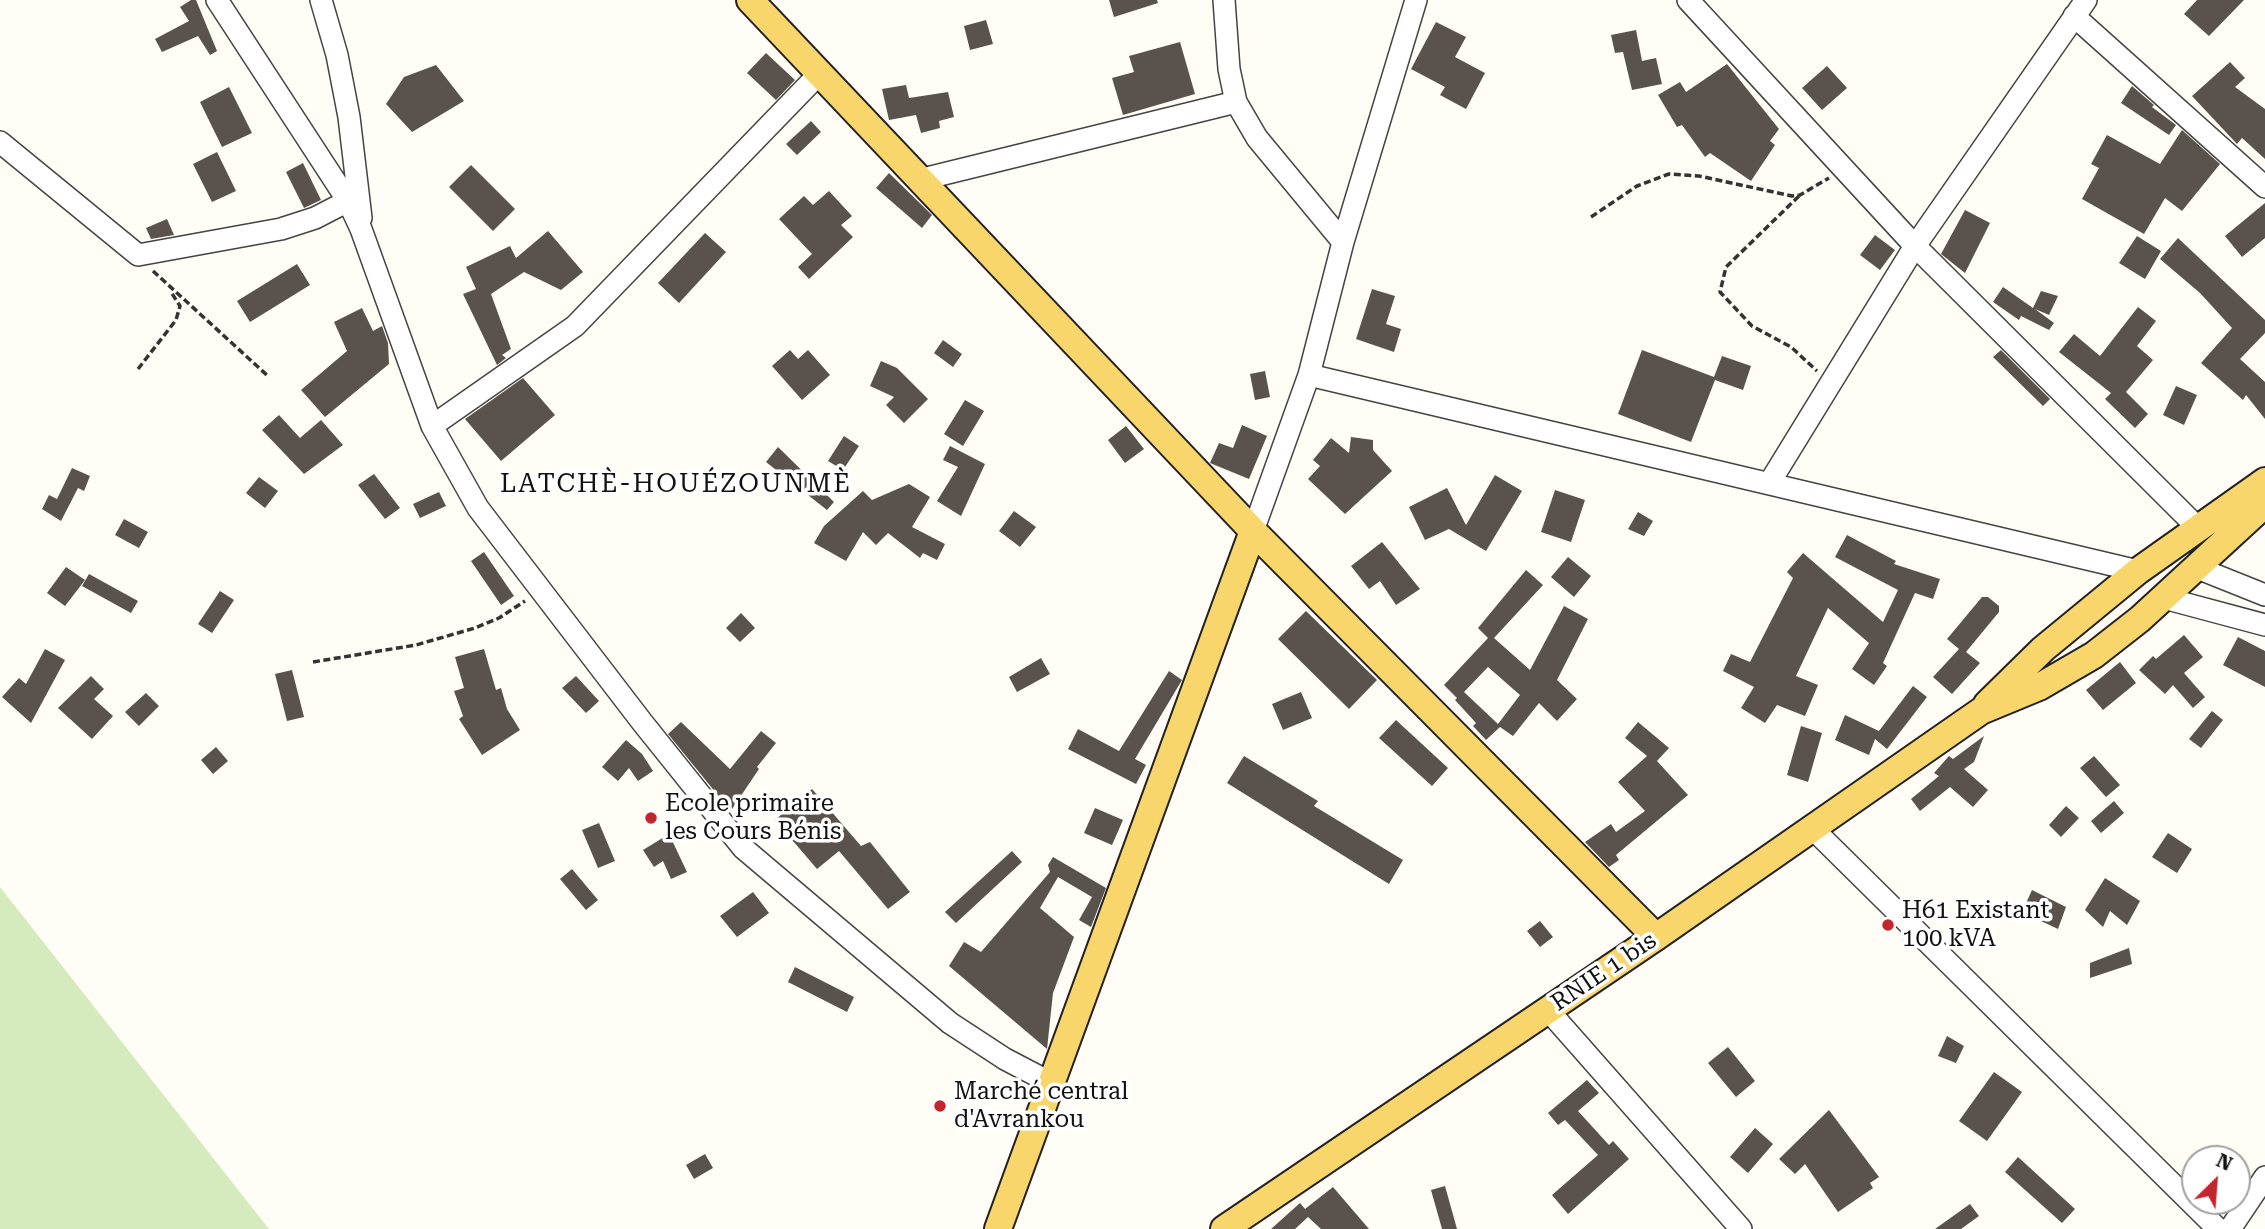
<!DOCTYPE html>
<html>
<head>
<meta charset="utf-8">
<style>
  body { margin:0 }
  #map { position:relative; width:2265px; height:1229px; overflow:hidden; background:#fffdf5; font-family:"Roboto Serif",serif }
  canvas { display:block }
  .north { position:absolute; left:2181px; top:1145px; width:70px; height:70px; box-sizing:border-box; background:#fff; border:2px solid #a0a0a0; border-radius:50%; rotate:25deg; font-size:19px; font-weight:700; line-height:28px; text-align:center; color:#111 }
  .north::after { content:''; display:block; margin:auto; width:24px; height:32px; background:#c4262e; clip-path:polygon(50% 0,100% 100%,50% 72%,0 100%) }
</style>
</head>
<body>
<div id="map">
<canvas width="2265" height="1229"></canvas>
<div class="north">N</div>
</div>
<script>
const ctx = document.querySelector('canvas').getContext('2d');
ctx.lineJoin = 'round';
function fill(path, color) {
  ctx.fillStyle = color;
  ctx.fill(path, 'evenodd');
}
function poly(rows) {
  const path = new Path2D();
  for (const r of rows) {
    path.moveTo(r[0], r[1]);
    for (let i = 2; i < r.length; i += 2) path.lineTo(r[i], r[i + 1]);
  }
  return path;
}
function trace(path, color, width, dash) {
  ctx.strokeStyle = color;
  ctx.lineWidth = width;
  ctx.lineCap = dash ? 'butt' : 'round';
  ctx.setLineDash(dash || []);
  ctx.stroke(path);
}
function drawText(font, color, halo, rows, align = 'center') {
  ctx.font = font + ' "Roboto Serif",serif';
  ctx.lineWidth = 7;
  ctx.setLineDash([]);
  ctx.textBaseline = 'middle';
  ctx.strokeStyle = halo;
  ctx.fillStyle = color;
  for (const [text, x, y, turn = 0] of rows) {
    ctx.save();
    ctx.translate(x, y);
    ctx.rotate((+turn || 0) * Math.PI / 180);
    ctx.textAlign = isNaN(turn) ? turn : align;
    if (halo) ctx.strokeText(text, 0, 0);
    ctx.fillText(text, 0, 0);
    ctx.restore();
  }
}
fill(poly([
  [0,887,269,1229,0,1229]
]), '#d5ebbd');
fill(poly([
  [191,0,196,0,217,51,210,55,198,36,162,52,155,39,189,21,180,7],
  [1109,0,1157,0,1158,3,1114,17],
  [2197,0,2244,0,2209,36,2184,14],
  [986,20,993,44,970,50,964,26],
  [1436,22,1466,37,1455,57,1485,73,1466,109,1440,95,1445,87,1411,69],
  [1636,30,1642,61,1656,58,1662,84,1632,90,1623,52,1615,53,1611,35],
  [1180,42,1195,94,1123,115,1112,78,1134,72,1129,56],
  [766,53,795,80,776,100,747,73],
  [2230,62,2245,78,2235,87,2265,109,2265,159,2242,138,2237,144,2192,96],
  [1727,64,1779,129,1770,141,1775,145,1751,181,1710,153,1705,157,1682,125,1677,127,1658,95,1680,82,1686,92],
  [436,65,464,101,412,132,386,104,404,77],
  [1827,66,1847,88,1822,110,1802,88],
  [906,85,909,98,948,92,954,117,939,121,940,128,921,133,916,115,889,120,882,89],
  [2132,86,2154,105,2152,107,2176,125,2169,135,2121,103],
  [229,87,252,133,222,147,200,102],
  [811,121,821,132,797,155,786,144],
  [2182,130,2220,164,2182,211,2165,198,2144,234,2082,199,2099,168,2091,164,2107,135,2160,164],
  [217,152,236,191,212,202,193,164],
  [303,163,321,200,304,208,286,172],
  [471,165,515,209,493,231,449,187],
  [889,173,932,215,922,228,876,188],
  [829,191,852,216,841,225,853,237,809,279,798,267,812,254,779,219,804,196,813,205],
  [2265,203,2265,238,2242,257,2225,236],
  [1965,210,1990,223,1965,273,1941,254],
  [167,219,174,235,151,239,146,228],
  [548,231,583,272,561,290,524,272,491,294,511,349,502,355,506,358,497,365,463,294,476,289,466,267,510,246,516,258],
  [705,233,726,252,679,303,658,283],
  [1875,235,1895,250,1880,270,1860,255],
  [2137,236,2161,251,2145,279,2119,263],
  [2178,238,2265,320,2265,333,2240,359,2265,382,2265,419,2246,395,2243,400,2201,363,2232,328,2200,293,2160,259],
  [297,264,310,285,250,322,237,301],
  [2003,287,2033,308,2041,291,2058,296,2049,315,2035,309,2054,323,2049,330,2021,316,2019,320,1993,302],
  [1372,289,1395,296,1386,324,1401,329,1394,352,1356,339],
  [2138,307,2156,321,2137,346,2153,360,2126,392,2148,414,2135,428,2105,399,2111,393,2059,352,2074,334,2100,356],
  [362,308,373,331,382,326,388,343,389,364,325,417,301,390,347,351,334,322],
  [943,340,962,354,953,367,934,353],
  [790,350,798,359,808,350,830,375,802,400,772,366],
  [1642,350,1714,377,1722,356,1751,366,1743,390,1715,380,1691,442,1618,414],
  [2001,350,2050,399,2043,406,1993,357],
  [881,361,897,368,928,399,904,423,886,405,894,397,870,386],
  [1265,371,1270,397,1255,400,1250,374],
  [523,378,555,415,501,461,465,419],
  [2176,386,2197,395,2184,425,2163,415],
  [965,400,984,411,963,446,944,434],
  [279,415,300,438,321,420,343,445,304,474,262,430],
  [1242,425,1267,436,1249,479,1210,463,1219,443,1233,448],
  [1126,426,1144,449,1125,463,1108,440],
  [844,436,859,446,843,470,828,461],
  [1351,437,1373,440,1373,450,1392,471,1345,514,1308,479,1320,466,1313,460,1331,438,1349,453],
  [950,446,985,464,961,516,937,501,958,467,943,460],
  [778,447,834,502,827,510,766,462],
  [72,468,90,476,84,491,78,488,61,521,42,509,49,495,57,499],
  [374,474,400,508,385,519,358,485],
  [1495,475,1522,491,1486,551,1449,529,1425,540,1409,507,1447,488,1466,525],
  [259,477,278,491,265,508,246,493],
  [909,484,930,497,912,527,945,544,937,560,923,553,920,558,888,533,876,545,863,532,846,561,814,543,824,526,863,491,872,500],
  [1555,490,1585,500,1571,542,1541,532],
  [439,492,446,506,420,518,413,504],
  [1014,511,1036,527,1020,547,999,531],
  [1638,512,1653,521,1644,536,1628,529],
  [124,519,148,532,139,548,115,535],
  [1847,535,1896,561,1894,564,1940,579,1933,599,1915,593,1883,663,1887,666,1874,685,1852,669,1869,643,1828,608,1796,676,1818,685,1805,716,1777,705,1765,723,1741,708,1754,687,1723,671,1731,654,1750,662,1793,578,1787,572,1803,553,1883,622,1898,590,1835,557],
  [1382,542,1420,589,1396,605,1380,581,1369,589,1351,566],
  [484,552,514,596,501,605,471,561],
  [1568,557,1591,576,1574,597,1551,577],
  [66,567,85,580,65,606,47,593],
  [1526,570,1543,585,1494,638,1530,670,1564,606,1588,619,1557,680,1577,699,1557,721,1539,703,1513,736,1500,727,1486,740,1473,726,1476,723,1455,700,1457,698,1444,685,1488,638,1478,628],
  [1488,667,1520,695,1498,724,1464,692],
  [89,574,138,601,131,613,82,586],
  [220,591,234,600,212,633,198,624],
  [1982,597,1988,597,1999,606,1999,612,1966,652,1980,663,1952,694,1933,677,1959,649,1947,639],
  [1306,611,1377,680,1349,709,1278,639],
  [741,613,755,628,740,642,726,628],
  [2184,635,2203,657,2184,673,2205,697,2193,708,2173,685,2165,694,2139,670,2153,656,2156,659],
  [2238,637,2265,651,2265,687,2223,665],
  [45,649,65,660,31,723,2,697,19,678,26,684],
  [484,649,496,690,501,688,507,709,520,730,482,755,459,719,463,716,454,691,464,688,455,657],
  [1041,658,1050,674,1017,692,1009,677],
  [2120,662,2136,683,2103,710,2086,690],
  [292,670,304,717,287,721,275,674],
  [1169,671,1182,680,1135,759,1146,765,1136,784,1068,749,1078,729,1119,751],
  [91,676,104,689,94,699,113,716,92,739,58,708],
  [576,676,599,701,586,713,562,688],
  [1913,686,1927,697,1887,749,1875,739,1869,755,1835,740,1845,715,1879,731],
  [1301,692,1312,718,1283,730,1272,704],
  [146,693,159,706,139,726,125,712],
  [2212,711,2223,720,2201,748,2189,739],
  [1396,720,1448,768,1432,786,1379,738],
  [681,722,730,769,761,731,776,743,757,767,759,769,732,809,725,804,668,734],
  [1638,722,1669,748,1657,761,1688,795,1616,855,1619,860,1609,867,1585,842,1611,824,1616,832,1645,811,1618,782,1647,756,1625,738],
  [1801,726,1822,733,1808,782,1787,775],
  [1984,736,1974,762,1964,769,1988,790,1973,807,1950,787,1920,811,1911,799,1939,776,1934,773,1949,756,1953,759],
  [626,740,642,754,653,771,638,781,629,768,618,781,602,767],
  [216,747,228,761,213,774,201,760],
  [1244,756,1318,801,1314,806,1403,860,1389,884,1227,783],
  [2094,756,2120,785,2106,797,2080,768],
  [812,789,861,846,870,842,910,892,888,909,839,851,817,869,775,820],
  [2114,801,2124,813,2101,833,2091,821],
  [2066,806,2079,818,2061,837,2049,825],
  [1095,808,1123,820,1112,845,1084,833],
  [599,823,615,861,598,868,582,830],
  [2168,833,2192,849,2177,873,2152,857],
  [669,834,687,872,671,879,663,861,654,867,643,850],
  [1012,851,1022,862,956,923,945,912],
  [1053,857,1106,888,1091,927,1079,920,1092,897,1058,877,1040,908,1074,937,1053,993,1047,1049,949,966,964,942,981,952,1050,872,1048,865],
  [572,869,598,900,586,910,560,879],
  [2105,878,2140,901,2127,925,2110,911,2103,927,2085,910],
  [2032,890,2066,907,2058,929,2022,912],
  [753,892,769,913,737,937,720,916],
  [1540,921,1553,937,1540,947,1527,931],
  [2129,948,2132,964,2090,978,2090,963],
  [795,967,854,997,847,1012,788,982],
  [1947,1036,1964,1046,1956,1063,1938,1056],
  [1728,1047,1755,1081,1736,1097,1708,1063],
  [1994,1072,2022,1092,1987,1141,1959,1121],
  [1587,1080,1599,1093,1578,1111,1609,1145,1613,1141,1629,1159,1568,1214,1552,1195,1598,1155,1565,1120,1558,1125,1548,1113],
  [1829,1110,1879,1177,1870,1183,1873,1188,1838,1212,1805,1164,1795,1174,1779,1159],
  [1755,1128,1773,1144,1748,1173,1730,1157],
  [705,1154,713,1168,694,1179,686,1165],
  [2018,1157,2075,1209,2062,1223,2005,1172],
  [1445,1186,1457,1229,1442,1229,1431,1190],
  [1333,1187,1369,1229,1321,1229,1308,1217,1295,1229,1271,1229,1300,1203,1305,1209],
  [1970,1204,1979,1216,1961,1229,1935,1229]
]), '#5a524d');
const minor = poly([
  [217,0,348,201,361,229,432,426,478,508,642,722,743,848,950,1023,1005,1059,1049,1082],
  [321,0,337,55,349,117,361,218],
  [1224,0,1229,69,1236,102,1257,138,1343,242],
  [1688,0,1915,246,2197,527],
  [2074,16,2265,187],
  [0,142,138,255,281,229,315,218,348,201],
  [919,180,1236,102],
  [1309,375,2138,571],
  [432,426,575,326,818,75],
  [1770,482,1915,246,2086,0],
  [1253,531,1309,375,1343,242,1416,0],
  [2195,567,2265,595],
  [2164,598,2265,625],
  [1811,827,2218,1229],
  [1547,1009,1741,1229],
  [2230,1229,2265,1177]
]);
const major = poly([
  [750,0,1253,531,1656,937],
  [1987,704,2043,649,2138,571,2265,481],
  [998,1229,1253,531],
  [1224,1229,1656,937,1981,711,2039,687,2094,655,2140,619,2265,504]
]);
trace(minor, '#444', 24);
trace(major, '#222', 30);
trace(poly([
  [1799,196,1726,267,1720,292,1752,326,1791,347,1817,371],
  [1591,217,1637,186,1669,174,1699,176,1792,196,1800,195,1829,178],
  [153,271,269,377],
  [138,369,176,320,180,306,171,292],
  [313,662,416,645,475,628,499,618,525,601]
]), '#333', 3.5, [7, 3.5]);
trace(minor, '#fff', 21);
trace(major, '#f9d66b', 26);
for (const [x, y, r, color] of [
  [651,818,7,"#c4262e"],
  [1888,925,7,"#c4262e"],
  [940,1106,7,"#c4262e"]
]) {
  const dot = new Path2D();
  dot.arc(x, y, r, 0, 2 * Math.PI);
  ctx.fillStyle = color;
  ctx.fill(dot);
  trace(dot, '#fff', 2.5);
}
drawText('24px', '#111', '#fff', [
  ["Ecole primaire",665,804],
  ["les Cours Bénis",665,832],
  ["H61 Existant",1902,911],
  ["100 kVA",1902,939],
  ["Marché central",954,1092],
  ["d'Avrankou",954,1120]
], 'left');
drawText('24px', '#111', '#fff', [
  ["RNIE 1 bis",1604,972,-34]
]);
ctx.letterSpacing = '2px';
drawText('26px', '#111', '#fff', [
  ["LATCHÈ-HOUÉZOUNMÈ",676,484]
]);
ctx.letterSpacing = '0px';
</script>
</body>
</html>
